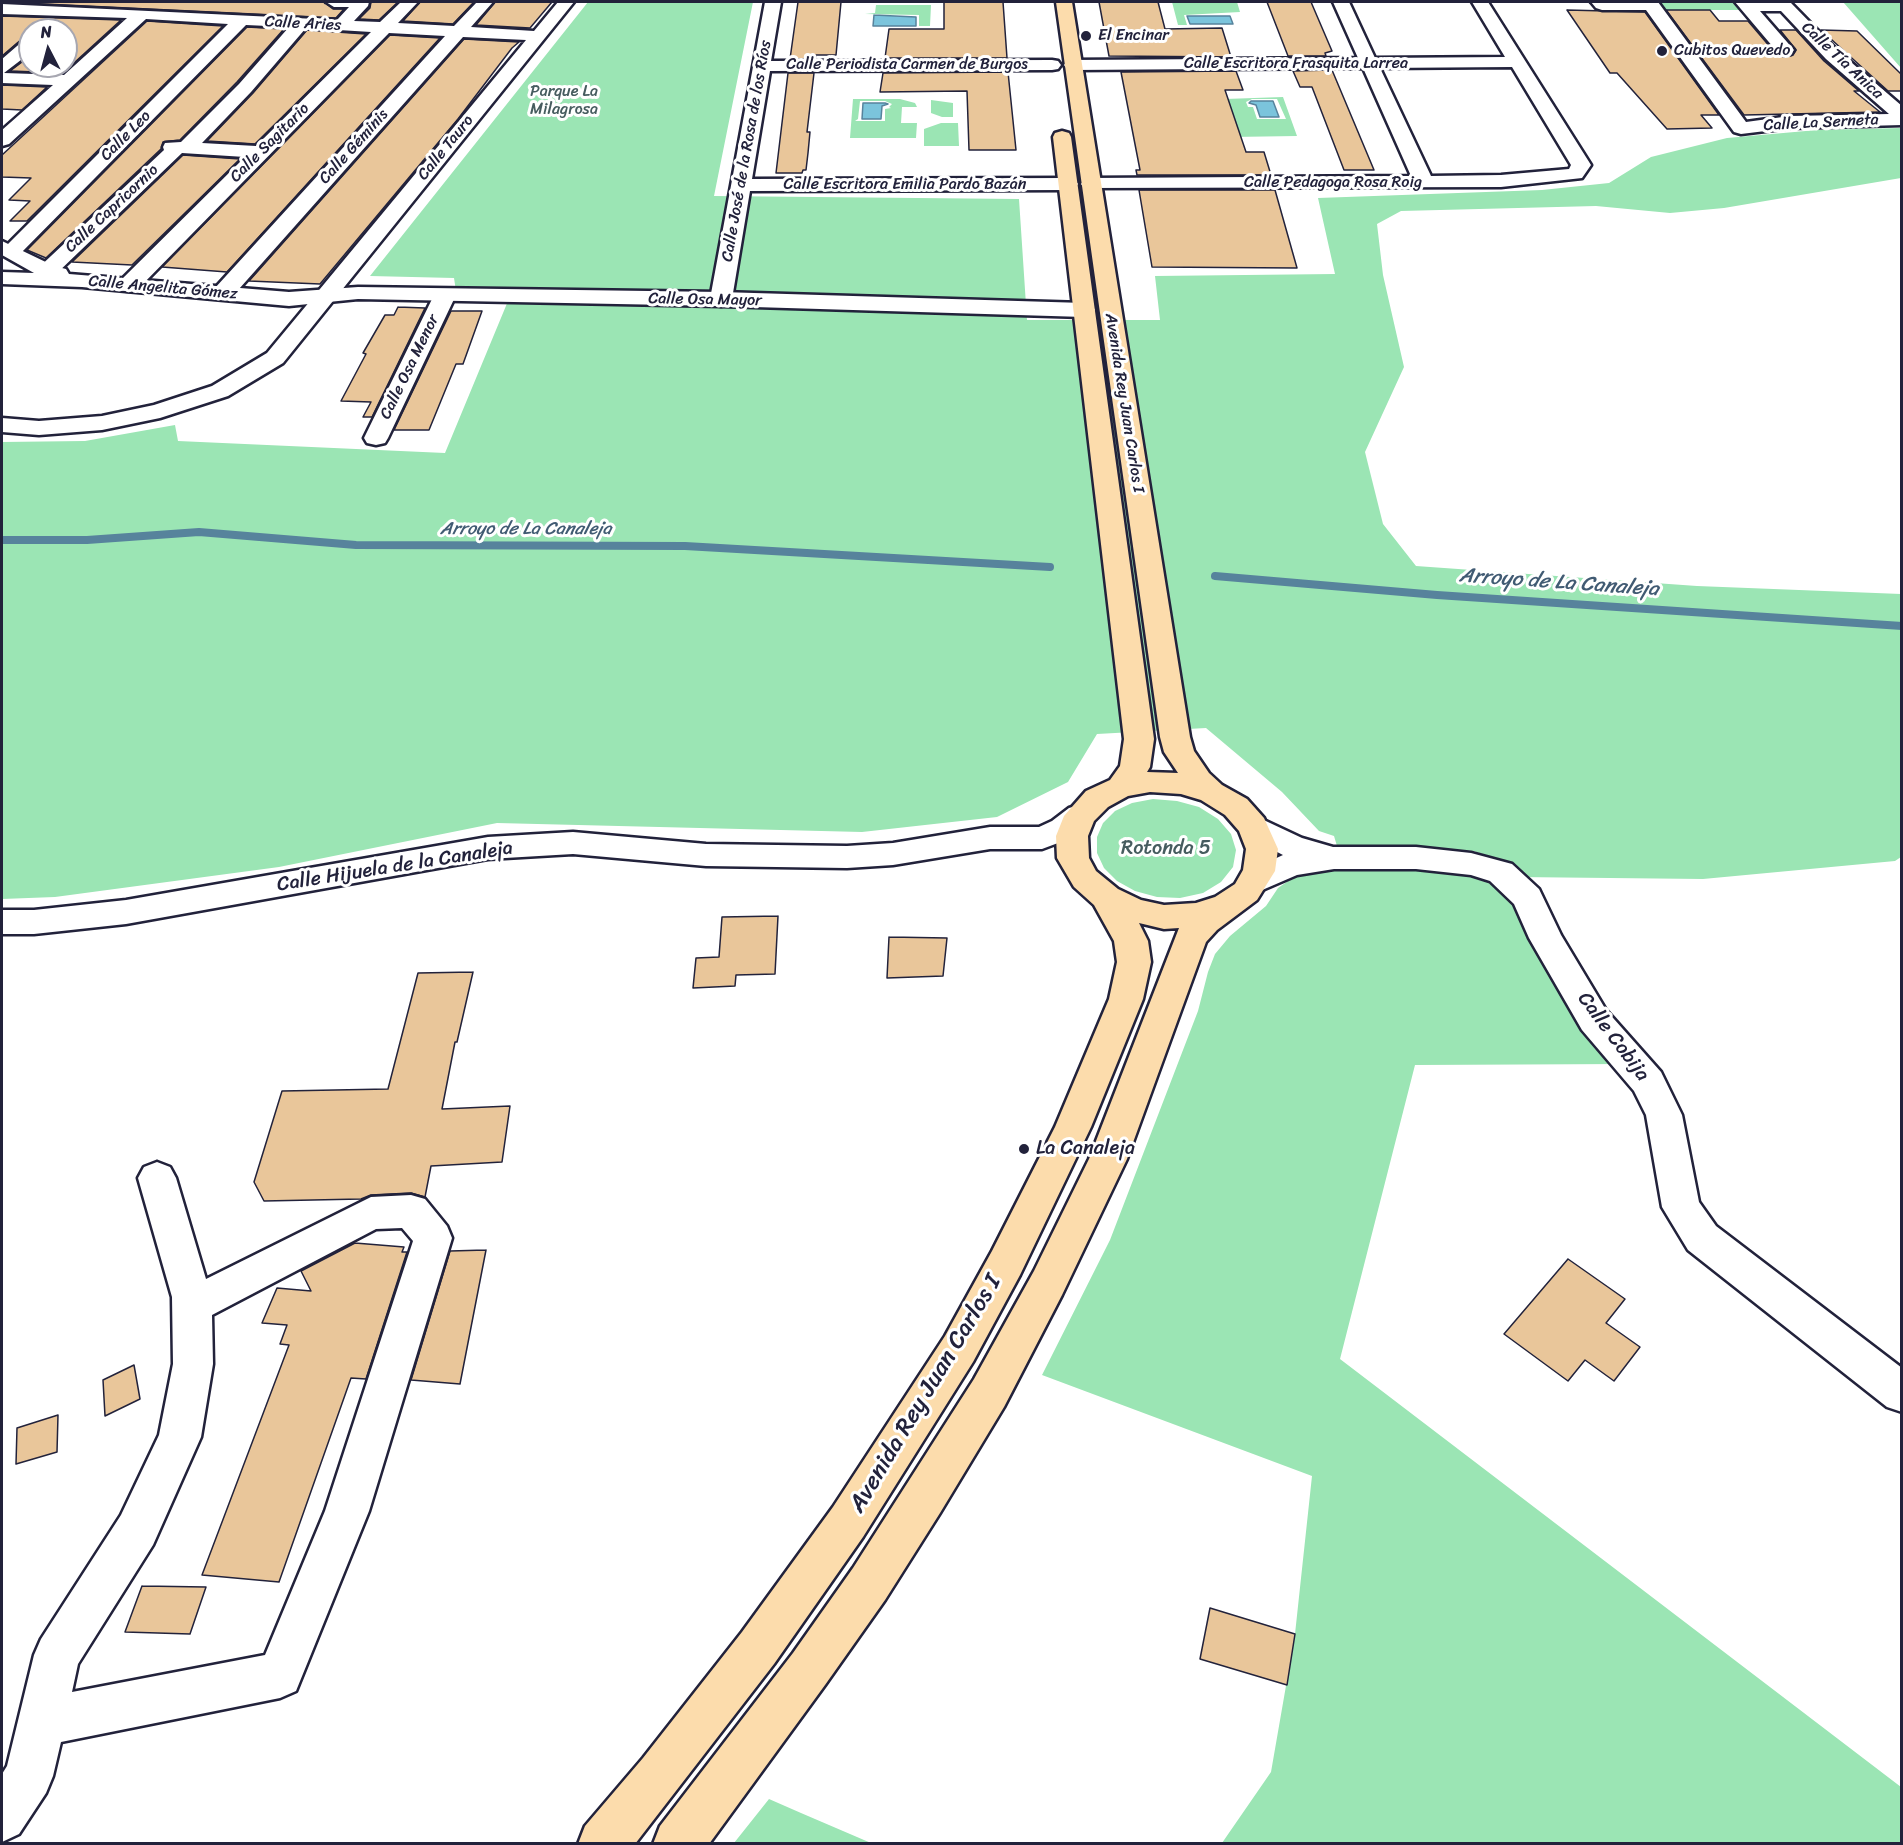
<!DOCTYPE html>
<html>
<head>
<meta charset="utf-8">
<style>
  body { margin:0 }
  #map { position:relative; width:1903px; height:1845px; overflow:hidden; background:#fff; font-family:Sriracha,sans-serif }
  canvas { display:block }
  .frame { position:absolute; inset:0; border:3px solid #22223b; pointer-events:none }
  .north { position:absolute; left:18px; top:18px; width:60px; height:60px; box-sizing:border-box; background:#fff; border:2px solid #a7a7b1; border-radius:50%; rotate:354deg; font-size:16px; font-weight:700; line-height:24px; text-align:center; color:#22223b }
  .north::after { content:''; display:block; margin:auto; width:21px; height:27px; background:#22223b; clip-path:polygon(50% 0,100% 100%,50% 72%,0 100%) }
</style>
</head>
<body>
<div id="map">
<canvas width="1903" height="1845"></canvas>
<div class="frame"></div>
<div class="north">N</div>
</div>
<script>
const ctx = document.querySelector('canvas').getContext('2d');
ctx.lineJoin = 'round';
function fill(path, color) {
  ctx.fillStyle = color;
  ctx.fill(path, 'evenodd');
}
function poly(rows) {
  const path = new Path2D();
  for (const r of rows) {
    path.moveTo(r[0], r[1]);
    for (let i = 2; i < r.length; i += 2) path.lineTo(r[i], r[i + 1]);
  }
  return path;
}
function trace(path, color, width, dash) {
  ctx.strokeStyle = color;
  ctx.lineWidth = width;
  ctx.lineCap = dash ? 'butt' : 'round';
  ctx.setLineDash(dash || []);
  ctx.stroke(path);
}
function drawText(font, color, halo, rows, align = 'center') {
  ctx.font = font + ' Sriracha,sans-serif';
  ctx.lineWidth = 6;
  ctx.setLineDash([]);
  ctx.textBaseline = 'middle';
  ctx.strokeStyle = halo;
  ctx.fillStyle = color;
  for (const [text, x, y, turn = 0] of rows) {
    ctx.save();
    ctx.translate(x, y);
    ctx.rotate((+turn || 0) * Math.PI / 180);
    ctx.textAlign = isNaN(turn) ? turn : align;
    if (halo) ctx.strokeText(text, 0, 0);
    ctx.fillText(text, 0, 0);
    ctx.restore();
  }
}
fill(poly([
  [588,2,753,2,714,196,1019,199,1027,320,1160,320,1155,276,1335,274,1318,198,1542,190,1609,183,1651,157,1727,138,1817,130,1901,128,1901,178,1724,208,1670,213,1596,206,1401,211,1377,224,1383,275,1404,367,1365,452,1383,524,1416,566,1697,586,1901,594,1901,857,1895,861,1703,879,1517,877,1505,863,1474,851,1337,846,1334,836,1319,831,1282,792,1206,728,1097,734,1068,782,997,817,862,832,497,823,279,867,55,897,2,899,2,442,85,441,175,425,178,441,445,453,508,301,456,291,454,278,370,276],
  [1172,2,1237,2,1240,12,1184,15,1187,25,1178,25],
  [1659,2,1734,2,1741,10,1665,10],
  [1843,2,1901,2,1901,68],
  [876,5,931,5,930,26,919,26,919,15,865,14,875,13],
  [1283,97,1297,136,1231,137,1225,99],
  [1277,99,1286,119,1257,119,1253,107,1248,107,1246,102,1252,99],
  [853,99,900,99,915,103,917,107,902,107,901,123,917,123,916,138,850,138],
  [860,101,885,101,892,104,889,107,891,108,885,109,885,121,855,121,858,119],
  [931,100,953,103,953,117,942,117,931,113],
  [941,123,958,123,959,146,924,146,924,129],
  [1153,799,1177,801,1199,807,1218,819,1231,834,1236,850,1233,867,1221,882,1203,893,1180,898,1157,897,1135,891,1117,881,1104,868,1097,853,1097,837,1103,823,1115,811,1132,803],
  [1322,870,1464,871,1481,875,1513,895,1625,1064,1415,1065,1340,1359,1901,1787,1901,1843,1222,1843,1271,1772,1295,1634,1312,1476,1042,1375,1110,1240,1198,1011,1208,972,1215,954,1230,936,1266,906,1278,888,1291,879,1307,872],
  [769,1799,801,1813,871,1843,734,1843]
]), '#9be5b4');
const water = poly([
  [874,15,916,17,916,26,873,26,874,15],
  [1187,16,1230,16,1233,24,1190,24,1187,16],
  [1251,101,1273,101,1279,117,1260,117,1256,105,1249,103,1251,101],
  [863,103,885,103,888,104,882,106,881,119,862,119,863,103]
]);
fill(water, '#7bc4dc');
trace(water, '#57839c', 1.5);
trace(poly([
  [2,540,87,540,199,532,356,545,685,546,1050,567],
  [1215,576,1437,595,1902,626]
]), '#57839c', 8);
const building = poly([
  [2,2,324,2,333,9,344,9,336,18,2,2],
  [371,2,398,2,379,20,359,19,370,8,371,2],
  [420,2,474,2,453,24,403,21,420,2],
  [495,2,552,2,530,28,476,25,495,2],
  [798,2,841,2,836,55,816,55,815,59,790,59,798,2],
  [944,2,1003,2,1007,58,885,58,889,29,944,29,944,2],
  [1099,2,1158,2,1165,29,1222,28,1231,57,1109,56,1099,2],
  [1267,2,1311,2,1332,51,1325,53,1326,56,1288,56,1267,2],
  [1567,10,1645,12,1719,115,1701,115,1712,128,1667,129,1617,73,1610,73,1567,10],
  [1666,10,1710,10,1719,21,1748,21,1777,55,1785,57,1793,55,1796,50,1780,30,1796,30,1824,61,1859,91,1854,91,1880,112,1744,115,1666,10],
  [2,16,121,20,63,73,10,71,30,56,30,66,66,66,66,30,30,30,30,37,23,38,2,56,2,16],
  [147,21,223,26,27,221,10,221,30,201,9,200,31,178,2,177,2,155,147,21],
  [247,27,284,29,237,82,180,140,163,142,161,149,46,258,27,250,247,27],
  [307,30,366,34,255,144,207,141,253,93,307,30],
  [1821,30,1857,31,1902,75,1902,91,1888,91,1821,30],
  [390,35,440,38,227,272,162,267,390,35],
  [464,39,519,42,512,48,458,119,320,284,249,281,464,39],
  [1332,70,1374,170,1344,170,1312,87,1300,87,1293,71,1332,70],
  [1236,71,1243,90,1225,90,1246,152,1264,152,1271,175,1137,175,1136,170,1140,170,1121,72,1236,71],
  [1008,72,1016,150,969,150,967,91,880,92,883,73,1008,72],
  [788,73,814,73,807,132,810,132,808,153,806,170,803,170,802,173,776,173,788,73],
  [2,85,47,87,22,110,2,109,2,85],
  [183,155,240,159,132,265,72,262,183,155],
  [1139,190,1275,190,1297,268,1152,267,1139,190],
  [398,307,425,308,372,417,363,417,371,402,341,401,366,354,363,353,385,315,394,315,398,307],
  [451,311,482,311,463,364,456,364,429,430,394,430,451,311],
  [778,916,775,974,736,975,735,986,693,988,696,958,719,957,722,917,778,916],
  [889,937,947,938,943,976,887,978,889,937],
  [473,972,457,1042,455,1042,442,1109,510,1106,502,1162,431,1166,425,1197,411,1193,371,1195,361,1199,264,1201,254,1182,282,1091,388,1089,418,973,473,972],
  [355,1243,404,1247,402,1252,407,1252,366,1379,351,1378,279,1582,202,1575,289,1345,280,1344,287,1325,262,1323,277,1288,311,1291,301,1271,355,1243],
  [486,1250,460,1384,411,1380,450,1251,486,1250],
  [1568,1259,1625,1299,1606,1323,1640,1347,1614,1381,1585,1360,1568,1381,1504,1334,1568,1259],
  [134,1365,140,1399,105,1416,103,1380,134,1365],
  [58,1415,57,1452,16,1464,17,1428,58,1415],
  [142,1586,206,1587,190,1634,125,1632,142,1586],
  [1210,1608,1295,1634,1287,1685,1200,1659,1210,1608]
]);
fill(building, '#e9c69a');
trace(building, '#22223b', 1.5);
const street = poly([
  [326,2,369,2,368,6,354,21,380,22,401,2,418,2,398,23,454,26,477,2,493,2,471,27,534,31,558,2,574,2,283,363,228,396,160,418,102,430,39,435,2,432,2,418,39,421,102,416,154,405,212,386,267,353,526,40,463,37,231,298,223,299,215,298,212,293,215,288,445,36,389,33,137,290,129,291,121,290,118,285,121,280,245,157,182,153,54,276,46,277,38,276,35,271,164,150,163,147,165,143,181,142,239,84,289,27,246,25,18,256,11,258,2,253,4,248,228,24,146,19,9,144,2,146,2,130,53,85,2,83,2,59,24,40,30,39,30,53,4,73,64,75,127,18,2,14,2,4,337,20,349,7,334,7,326,2],
  [306,28,371,32,256,146,202,143,251,92,306,28],
  [765,2,781,2,771,61,1052,60,1058,61,1061,65,1058,69,1052,70,770,71,752,179,1068,178,1075,180,1078,184,1075,188,1068,190,750,191,732,299,729,304,721,306,713,304,710,299,765,2],
  [1333,2,1349,2,1375,58,1505,57,1472,2,1488,2,1591,165,1582,178,1501,187,1084,188,1081,184,1084,180,1091,178,1411,176,1363,68,1073,70,1067,69,1064,65,1067,61,1073,60,1358,58,1333,2],
  [1512,67,1571,165,1569,169,1501,175,1431,176,1380,68,1512,67],
  [1591,2,1658,2,1746,122,1790,116,1889,114,1826,59,1781,11,1760,11,1794,50,1791,54,1785,55,1779,54,1735,2,1791,3,1838,51,1902,106,1902,125,1790,128,1741,134,1734,132,1646,10,1602,10,1596,8,1591,2],
  [445,289,453,290,456,295,388,438,385,443,376,445,367,443,364,438,434,295,437,290,445,289],
  [1253,815,1302,838,1333,847,1416,847,1471,853,1512,864,1539,889,1561,935,1606,1010,1661,1072,1682,1115,1699,1202,1716,1226,1902,1368,1902,1412,1887,1407,1688,1250,1662,1207,1646,1115,1634,1091,1582,1030,1529,938,1514,904,1490,881,1471,875,1416,869,1334,869,1297,875,1253,894,1242,890,1237,882,1242,874,1283,855,1242,834,1237,826,1242,818,1253,815],
  [157,1162,170,1167,176,1178,206,1279,371,1197,411,1195,425,1199,447,1226,452,1238,369,1511,296,1691,280,1698,61,1742,53,1776,46,1793,19,1834,2,1842,2,1774,7,1766,34,1655,41,1639,121,1515,159,1435,173,1364,172,1297,138,1178,144,1167,157,1162],
  [402,1228,413,1241,325,1511,265,1655,72,1692,78,1664,153,1545,201,1437,213,1364,212,1315,376,1229,402,1228]
]);
const secondary = poly([
  [2,241,54,266,66,269,69,274,289,292,358,287,721,292,1084,303,1092,305,1095,310,1092,315,1084,317,721,306,358,299,289,306,82,287,2,284,2,272,34,273,2,255,2,241],
  [1080,805,1091,808,1096,816,1091,824,1074,837,1042,849,990,849,893,865,847,868,706,866,573,854,488,859,126,924,34,934,2,934,2,910,34,910,126,900,488,837,573,832,706,844,847,846,893,843,990,827,1039,827,1052,821,1069,808,1080,805]
]);
const primary = poly([
  [1056,2,1072,2,1190,737,1194,751,1209,773,1222,785,1247,799,1264,818,1278,849,1275,871,1257,900,1217,930,1206,942,1127,1159,1062,1295,1004,1407,940,1513,885,1600,825,1685,709,1844,653,1844,660,1826,793,1653,853,1568,974,1379,1034,1271,1089,1159,1179,928,1164,929,1139,923,1148,941,1151,962,1143,999,1091,1127,1020,1275,973,1362,863,1537,774,1664,635,1844,578,1844,585,1826,643,1758,742,1632,833,1507,945,1336,992,1251,1055,1127,1109,999,1117,962,1114,941,1094,905,1074,887,1057,858,1056,836,1064,816,1086,791,1110,780,1120,766,1124,739,1053,137,1055,133,1062,131,1069,133,1071,137,1154,739,1150,767,1147,772,1178,773,1164,752,1160,737,1056,2],
  [1150,792,1181,794,1201,800,1225,815,1239,831,1246,849,1243,870,1235,884,1215,897,1196,903,1164,905,1141,900,1118,889,1096,871,1089,858,1088,836,1094,821,1108,807,1128,796,1150,792]
]);
trace(street, '#22223b', 5);
trace(secondary, '#22223b', 5);
trace(primary, '#22223b', 5);
fill(street, '#fff');
fill(secondary, '#fff');
fill(primary, '#fcdcac');
for (const [x, y, r, color] of [
  [1086,36,6,"#22223b"],
  [1662,51,6,"#22223b"],
  [1024,1149,6,"#22223b"]
]) {
  const dot = new Path2D();
  dot.arc(x, y, r, 0, 2 * Math.PI);
  ctx.fillStyle = color;
  ctx.fill(dot);
  trace(dot, '#fff', 2);
}
drawText('16px', '#22223b', '#fff', [
  ["Calle Aries",303,24,3],
  ["Calle Tía Anica",1842,61,43],
  ["Calle Escritora Frasquita Larrea",1296,64],
  ["Calle Periodista Carmen de Burgos",907,65],
  ["Calle La Serneta",1821,123,-3],
  ["Calle Leo",126,136,-45],
  ["Calle Sagitario",270,143,-45],
  ["Calle Géminis",354,147,-48],
  ["Calle Tauro",446,148,-51],
  ["Calle José de la Rosa de los Ríos",747,151,-80],
  ["Calle Pedagoga Rosa Roig",1333,183],
  ["Calle Escritora Emilia Pardo Bazán",905,185],
  ["Calle Capricornio",112,209,-43],
  ["Calle Angelita Gómez",163,288,5],
  ["Calle Osa Mayor",705,300,1],
  ["Calle Osa Menor",410,367,-64],
  ["Avenida Rey Juan Carlos I",1124,403,81]
]);
drawText('16px', '#22223b', '#fff', [
  ["El Encinar",1098,36],
  ["Cubitos Quevedo",1674,51]
], 'left');
drawText('16px', '#465c5f', '#fff', [
  ["Parque La",564,92],
  ["Milagrosa",564,110]
]);
drawText('italic 18px', '#415b73', '#fff', [
  ["Arroyo de La Canaleja",526,529]
]);
drawText('20px', '#465c5f', '#fff', [
  ["Rotonda 5",1166,849]
]);
drawText('20px', '#22223b', '#fff', [
  ["Calle Hijuela de la Canaleja",395,867,-9],
  ["Calle Cobija",1613,1037,53]
]);
drawText('20px', '#22223b', '#fff', [
  ["La Canaleja",1036,1149]
], 'left');
drawText('italic 21px', '#415b73', '#fff', [
  ["Arroyo de La Canaleja",1559,583,4]
]);
drawText('24px', '#22223b', '#fff', [
  ["Avenida Rey Juan Carlos I",926,1394,-59]
]);
</script>
</body>
</html>
